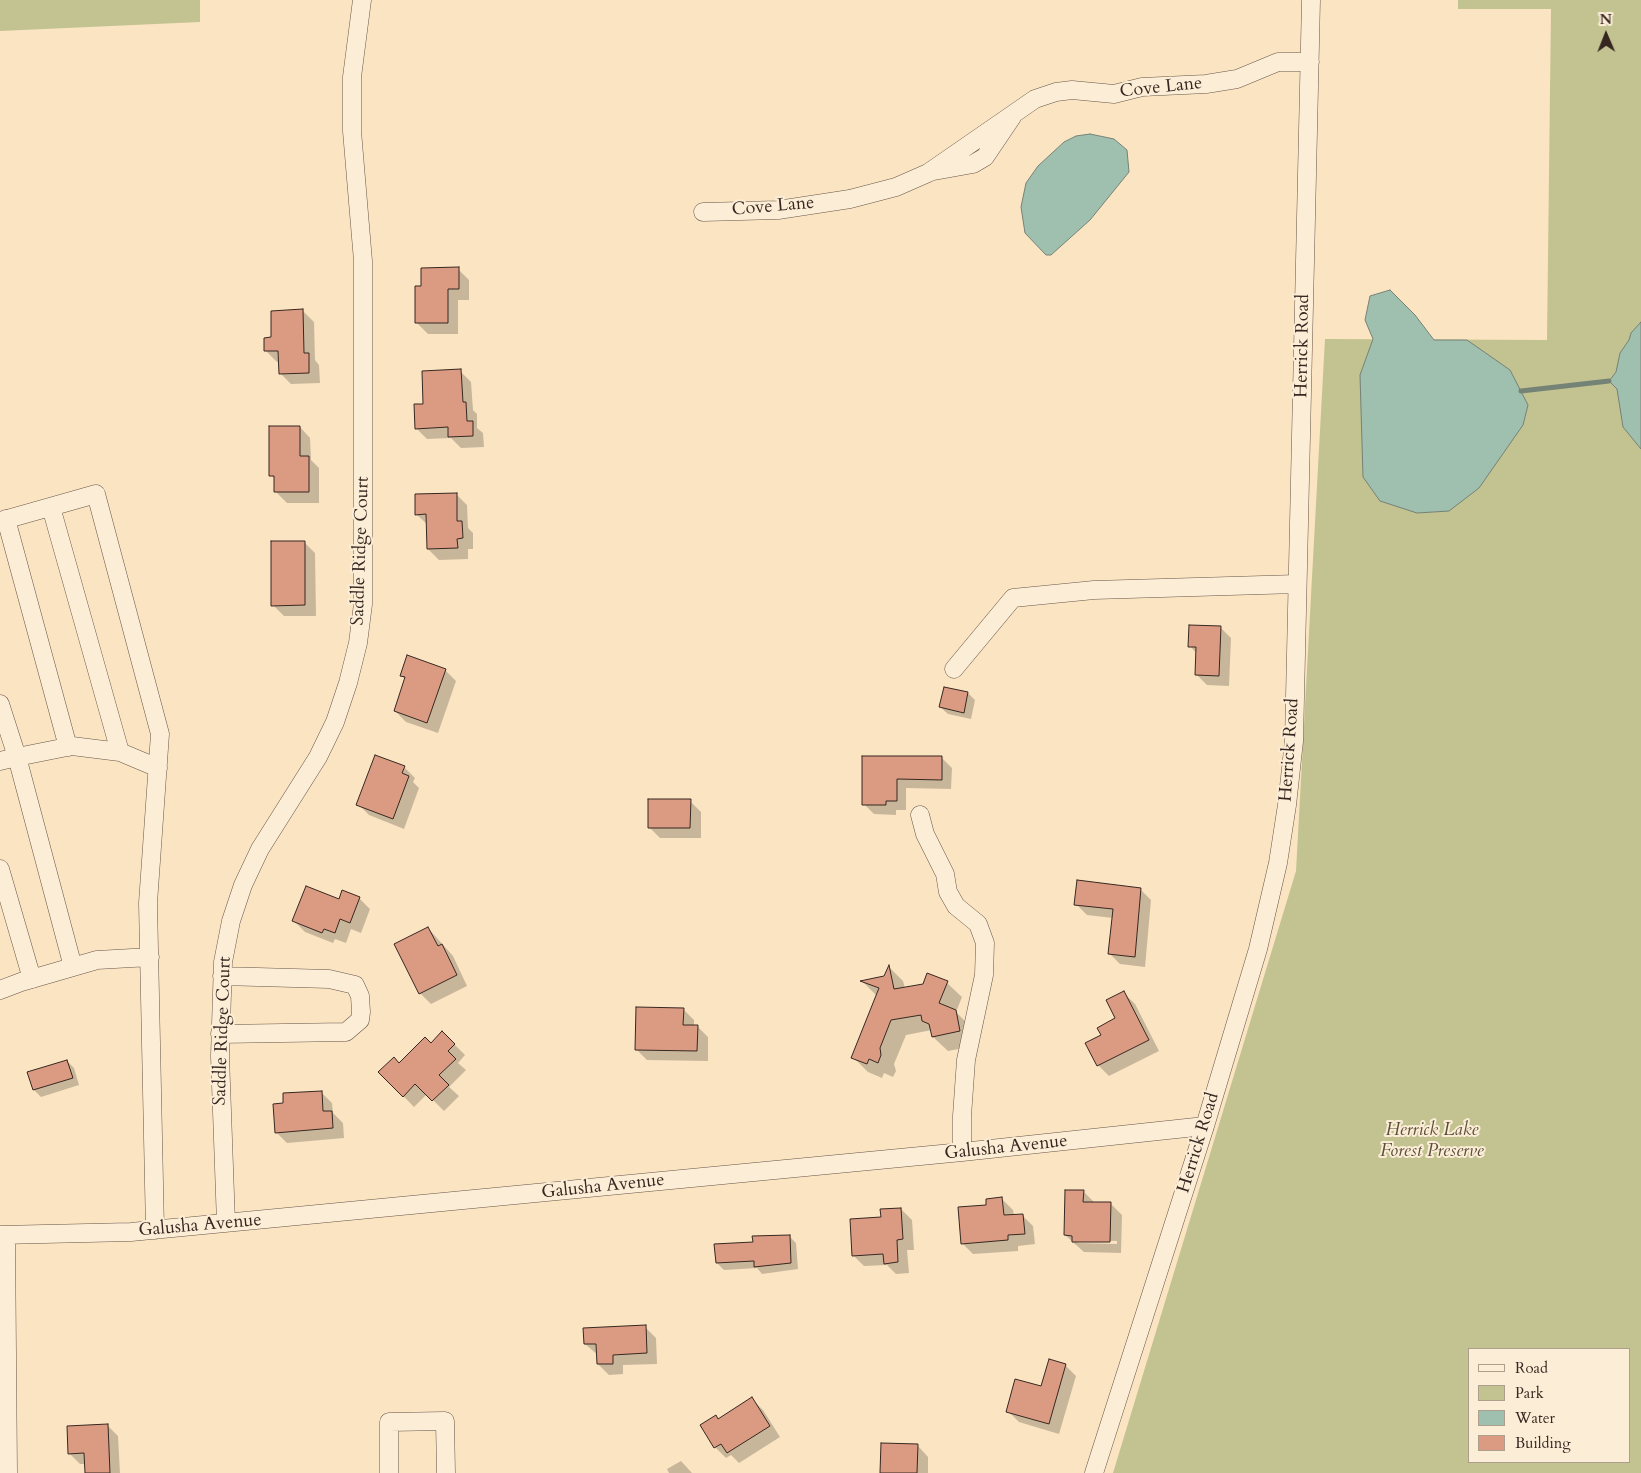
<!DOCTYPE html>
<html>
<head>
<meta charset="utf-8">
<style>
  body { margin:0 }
  #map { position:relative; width:1641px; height:1473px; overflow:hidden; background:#fbe4c2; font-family:Cardo,serif }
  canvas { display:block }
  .legend { position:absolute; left:1468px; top:1348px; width:162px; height:115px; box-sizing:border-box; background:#fcedd7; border:1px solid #ad9e8e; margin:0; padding:6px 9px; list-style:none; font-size:15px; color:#362720 }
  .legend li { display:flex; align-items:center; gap:10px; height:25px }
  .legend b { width:25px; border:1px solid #ad9e8e }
  .north { position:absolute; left:1581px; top:10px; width:50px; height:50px; -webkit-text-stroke:4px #fcedd7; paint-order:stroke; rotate:359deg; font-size:14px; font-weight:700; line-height:20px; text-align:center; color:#362720 }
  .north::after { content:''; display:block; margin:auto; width:18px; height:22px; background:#362720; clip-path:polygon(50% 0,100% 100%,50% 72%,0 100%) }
</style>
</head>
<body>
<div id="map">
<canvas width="1641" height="1473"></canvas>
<ul class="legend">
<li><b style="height:6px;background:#fcedd7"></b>Road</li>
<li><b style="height:14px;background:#c2c390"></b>Park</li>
<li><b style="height:14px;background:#9fbfaf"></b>Water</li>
<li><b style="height:14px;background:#db9b83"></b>Building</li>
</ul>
<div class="north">N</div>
</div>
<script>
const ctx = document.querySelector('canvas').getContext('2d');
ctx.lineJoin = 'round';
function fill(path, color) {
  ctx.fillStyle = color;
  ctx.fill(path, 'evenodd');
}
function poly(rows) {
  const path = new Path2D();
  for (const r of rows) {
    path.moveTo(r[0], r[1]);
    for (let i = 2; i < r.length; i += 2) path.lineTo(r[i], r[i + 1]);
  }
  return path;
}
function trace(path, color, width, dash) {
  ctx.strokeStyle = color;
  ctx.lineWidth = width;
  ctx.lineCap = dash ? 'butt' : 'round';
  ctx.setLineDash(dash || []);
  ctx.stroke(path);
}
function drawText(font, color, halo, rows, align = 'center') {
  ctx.font = font + ' Cardo,serif';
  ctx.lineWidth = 4;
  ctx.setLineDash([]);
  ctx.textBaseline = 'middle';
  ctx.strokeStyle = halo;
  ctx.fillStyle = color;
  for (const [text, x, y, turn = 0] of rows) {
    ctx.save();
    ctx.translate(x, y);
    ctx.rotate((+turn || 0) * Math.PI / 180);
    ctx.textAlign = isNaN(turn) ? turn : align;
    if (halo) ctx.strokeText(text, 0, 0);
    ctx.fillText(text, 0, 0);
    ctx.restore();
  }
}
fill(poly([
  [0,0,200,0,200,22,0,31],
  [1458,0,1641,0,1641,1473,1113,1473,1296,871,1325,339,1547,340,1551,9,1458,9],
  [1470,1349,1630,1349,1630,1462,1470,1462]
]), '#c2c390');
const water = poly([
  [1090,134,1114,139,1127,150,1129,172,1090,220,1051,255,1046,255,1025,233,1021,207,1026,183,1038,166,1064,142,1076,136,1090,134],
  [1390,290,1415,315,1434,340,1467,340,1510,370,1528,405,1523,425,1479,488,1449,511,1417,513,1380,501,1363,477,1360,375,1373,339,1365,320,1370,296,1390,290],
  [1641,322,1641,449,1623,427,1617,389,1609,381,1616,372,1620,353,1629,340,1631,333,1641,322]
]);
fill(water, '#9fbfaf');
trace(water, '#758276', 1);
fill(poly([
  [458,269,469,280,469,300,458,300,458,334,428,334,417,323,422,287],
  [303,311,314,322,315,360,319,365,320,383,291,384,280,373,280,361,277,362,266,351,273,339],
  [460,371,471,382,473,410,477,414,477,428,483,433,484,447,461,448,451,438,427,439,416,428,424,405],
  [300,427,310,438,311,460,319,468,319,503,287,503,276,492,276,480,271,475],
  [456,494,467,505,468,528,473,533,473,549,468,549,468,559,439,560,428,549,428,525,416,514],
  [304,542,315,553,316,616,284,616,273,605],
  [1220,627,1231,638,1229,686,1207,685,1196,674,1197,654,1190,646],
  [445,670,456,681,438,733,406,722,395,711,406,680,401,675],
  [968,693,975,700,971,719,948,714,940,707],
  [864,757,942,758,952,768,951,789,906,788,906,810,896,810,896,815,874,814,864,804],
  [404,767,415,778,413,782,419,788,404,829,369,815,358,804],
  [690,801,701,812,701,838,660,838,649,827],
  [1140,889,1151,900,1145,967,1120,964,1109,953,1113,918,1087,915,1076,904],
  [359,898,370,909,361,933,351,929,346,943,335,939,333,943,305,932,294,921],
  [428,928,453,956,467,986,431,1004,420,993],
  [889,967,903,981,905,988,947,983,962,997,956,1012,970,1026,974,1046,948,1051,933,1037,932,1030,906,1035,894,1064,896,1071,893,1077,884,1073,882,1078,868,1072,853,1057,877,996,863,982,885,977],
  [1124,993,1135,1004,1159,1051,1109,1076,1098,1065,1102,1036,1117,1019],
  [683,1009,694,1020,694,1026,697,1026,708,1037,708,1061,647,1060,637,1050],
  [442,1032,465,1055,458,1063,466,1070,449,1087,459,1096,444,1111,427,1094,414,1107,380,1072,399,1064,431,1044],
  [67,1061,74,1068,79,1085,41,1097,34,1090],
  [321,1092,332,1103,333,1113,343,1123,344,1138,287,1143,276,1132,284,1104],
  [1083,1191,1094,1202,1111,1204,1122,1215,1121,1253,1084,1252,1065,1235],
  [1075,1240,1117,1241,1117,1244,1078,1243],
  [1002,1199,1013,1210,1014,1216,1022,1215,1033,1226,1035,1244,1018,1246,1018,1251,973,1254,962,1243,988,1206],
  [901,1209,912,1220,914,1250,907,1250,909,1273,896,1274,887,1265,864,1266,853,1255],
  [789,1236,796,1243,798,1269,762,1274,757,1268,724,1270,717,1263,754,1243],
  [645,1327,656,1338,657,1364,623,1365,623,1374,609,1375,598,1364,598,1355,585,1344],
  [1065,1365,1076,1376,1059,1434,1019,1422,1008,1411,1042,1387],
  [752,1399,763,1410,780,1437,739,1463,731,1455,726,1458,715,1447,701,1425,716,1416,719,1420],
  [107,1425,118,1436,120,1473,86,1473,86,1464,80,1464,69,1453],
  [918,1446,928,1457,928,1473,881,1473],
  [681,1461,692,1473,669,1473,667,1469]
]), '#0003');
trace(poly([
  [1521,391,1609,381]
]), '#758276', 5);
const building = poly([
  [459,267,459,289,448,289,448,323,415,323,415,286,421,286,421,268,459,267],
  [303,309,304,353,309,353,309,373,279,374,278,351,264,351,264,338,271,337,271,311,303,309],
  [461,369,463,402,466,402,467,421,473,421,473,436,448,437,448,427,415,429,414,404,423,404,422,371,461,369],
  [269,426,300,426,300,456,309,456,309,492,274,492,274,476,269,476,269,426],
  [457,493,457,521,462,521,463,538,457,539,458,548,427,549,426,514,415,515,415,494,457,493],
  [271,541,305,541,305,605,271,606,271,541],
  [1189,625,1221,626,1219,676,1195,675,1196,647,1188,647,1189,625],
  [407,655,446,669,427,723,394,711,405,677,400,676,407,655],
  [944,687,968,692,964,713,939,707,944,687],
  [375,755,405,766,402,773,409,776,393,819,356,805,375,755],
  [862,756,942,756,942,780,897,779,897,801,886,801,886,805,862,805,862,756],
  [648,799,691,799,690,828,648,828,648,799],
  [1077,880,1141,888,1135,957,1108,954,1113,909,1074,905,1077,880],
  [306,886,339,899,342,890,360,897,350,923,340,919,335,933,324,929,322,933,292,921,306,886],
  [428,927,438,946,442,944,457,975,419,994,394,944,428,927],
  [889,965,894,989,923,984,927,973,948,981,939,1003,956,1010,960,1031,932,1037,929,1024,922,1021,921,1015,891,1020,880,1048,881,1055,878,1063,869,1059,867,1064,851,1058,879,988,860,981,884,976,889,965],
  [1124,991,1149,1040,1097,1066,1085,1043,1101,1035,1097,1028,1115,1018,1106,1000,1124,991],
  [636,1007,684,1008,683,1025,698,1025,697,1051,635,1050,636,1007],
  [442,1031,455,1044,448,1051,456,1059,439,1075,449,1085,432,1101,415,1084,403,1097,378,1072,394,1057,399,1063,425,1037,431,1043,442,1031],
  [67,1060,73,1078,33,1090,27,1072,67,1060],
  [322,1091,323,1111,332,1111,333,1128,275,1133,273,1104,283,1103,283,1093,322,1091],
  [1065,1190,1084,1190,1083,1202,1111,1202,1110,1242,1072,1242,1072,1236,1064,1235,1065,1190],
  [1002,1197,1004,1215,1023,1214,1025,1234,1008,1235,1008,1240,961,1244,958,1207,986,1205,986,1199,1002,1197],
  [901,1208,903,1239,897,1240,898,1262,884,1264,883,1254,852,1256,850,1219,881,1217,880,1209,901,1208],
  [790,1235,791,1263,754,1267,754,1261,716,1263,714,1244,753,1242,752,1236,790,1235],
  [646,1325,647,1353,613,1355,613,1364,597,1364,596,1344,584,1344,583,1328,646,1325],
  [1049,1359,1066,1364,1049,1424,1006,1412,1015,1379,1041,1386,1049,1359],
  [752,1397,770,1426,727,1453,721,1444,714,1448,700,1425,716,1415,718,1419,752,1397],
  [108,1424,110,1473,85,1473,84,1453,68,1454,67,1426,108,1424],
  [881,1443,918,1444,917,1473,880,1473,881,1443]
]);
fill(building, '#db9b83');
trace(building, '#362720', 1);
const minor = poly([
  [934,171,973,164,985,157,1012,117],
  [703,212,778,210,850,199,896,187,928,173,1035,99,1056,92,1072,90,1114,94,1142,87,1206,84,1237,79,1278,62,1310,62],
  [51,507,120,752],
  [6,519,68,747],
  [0,521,96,494,160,734,148,903,155,1230],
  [954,669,1013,598,1094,590,1297,584],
  [0,704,17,757,0,761],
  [920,815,925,834,945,874,948,892,956,906,978,924,985,943,984,975,966,1060,962,1116,962,1152],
  [0,869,32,979],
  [73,967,17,757,72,746,120,752,158,768],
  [0,990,21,982,97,960,150,957],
  [220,1034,346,1032,360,1020,361,1012,360,996,355,985,329,979,222,976],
  [226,1223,220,1056,223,962,231,921,243,885,260,849,318,757,335,722,348,683,358,643,363,604,363,261,352,131,352,77,362,0],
  [0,1235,131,1232,962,1152,1205,1126],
  [6,1235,8,1473],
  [389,1473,389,1422,445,1421,446,1473],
  [1094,1473,1205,1126,1258,949,1278,863,1287,805,1294,741,1311,0]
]);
trace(minor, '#675648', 19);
trace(minor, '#fcedd7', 18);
drawText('18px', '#362720', '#fcedd7', [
  ["Cove Lane",1161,88,-6],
  ["Cove Lane",773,207,-5],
  ["Herrick Road",1303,346,-89],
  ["Saddle Ridge Court",361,551,-88],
  ["Herrick Road",1290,750,-86],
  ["Saddle Ridge Court",223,1031,-88],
  ["Herrick Road",1199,1143,-73],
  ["Galusha Avenue",1006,1148,-6],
  ["Galusha Avenue",603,1187,-6],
  ["Galusha Avenue",200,1226,-5]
]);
drawText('italic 18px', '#594e3c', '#fcedd7', [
  ["Herrick Lake",1432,1131],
  ["Forest Preserve",1432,1152]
]);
</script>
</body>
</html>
